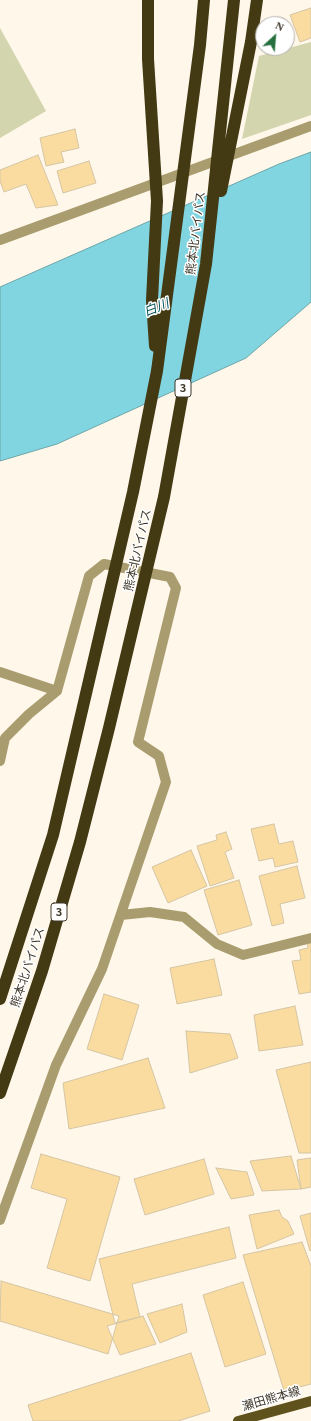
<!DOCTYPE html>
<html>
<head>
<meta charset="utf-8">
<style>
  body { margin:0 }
  #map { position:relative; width:311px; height:1421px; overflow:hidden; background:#fef7ea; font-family:Georgia,serif }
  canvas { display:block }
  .north { position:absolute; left:255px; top:16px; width:40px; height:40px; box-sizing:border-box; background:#fff; border:1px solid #b2afaa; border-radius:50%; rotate:26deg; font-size:11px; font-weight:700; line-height:16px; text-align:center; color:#3e372a }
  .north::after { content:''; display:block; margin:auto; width:14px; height:18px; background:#25703e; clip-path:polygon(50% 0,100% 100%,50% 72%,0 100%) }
</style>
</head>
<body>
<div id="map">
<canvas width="311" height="1421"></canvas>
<div class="north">N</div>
</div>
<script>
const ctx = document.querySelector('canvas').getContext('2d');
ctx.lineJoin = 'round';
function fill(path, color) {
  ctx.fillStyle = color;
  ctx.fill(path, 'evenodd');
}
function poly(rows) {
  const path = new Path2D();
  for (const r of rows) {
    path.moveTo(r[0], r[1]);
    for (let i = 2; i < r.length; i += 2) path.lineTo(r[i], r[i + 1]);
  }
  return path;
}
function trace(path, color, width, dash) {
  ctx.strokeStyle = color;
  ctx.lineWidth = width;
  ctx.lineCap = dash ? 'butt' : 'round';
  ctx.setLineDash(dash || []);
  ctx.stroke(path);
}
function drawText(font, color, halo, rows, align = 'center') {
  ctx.font = font + ' Georgia,"Noto Sans JP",serif';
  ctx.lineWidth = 3;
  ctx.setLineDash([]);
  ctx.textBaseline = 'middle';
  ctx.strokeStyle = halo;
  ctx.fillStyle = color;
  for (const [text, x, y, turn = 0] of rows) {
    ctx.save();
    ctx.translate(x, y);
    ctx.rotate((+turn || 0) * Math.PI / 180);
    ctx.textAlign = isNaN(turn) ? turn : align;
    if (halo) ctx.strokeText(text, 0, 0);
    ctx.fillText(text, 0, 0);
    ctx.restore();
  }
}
fill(poly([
  [0,28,46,111,0,138],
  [311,42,311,115,242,139,259,56]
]), '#d2d5ad');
const water = poly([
  [311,152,311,302,246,358,57,444,0,461,0,287,279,164,311,152]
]);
fill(water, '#81d5e0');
trace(water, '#6da6a9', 1);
const building = poly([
  [311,8,311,38,300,42,290,15,311,8],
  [75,129,79,148,61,152,64,162,46,166,40,138,75,129],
  [38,155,58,205,36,208,26,184,4,192,0,181,0,170,38,155],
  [89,161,96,183,63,193,57,171,89,161],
  [274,824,279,844,293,841,298,862,275,867,273,858,259,861,251,829,274,824],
  [226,832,232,849,225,852,234,878,210,886,197,846,217,840,216,835,226,832],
  [191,850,207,886,168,903,152,867,191,850],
  [297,866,305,898,280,904,284,923,272,926,259,876,297,866],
  [239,880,252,925,218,935,204,890,239,880],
  [311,940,311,992,299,994,292,961,301,960,299,950,308,948,307,941,311,940],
  [214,959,222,995,177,1004,170,968,214,959],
  [104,994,139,1005,122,1060,87,1049,104,994],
  [295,1006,303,1045,259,1051,254,1015,295,1006],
  [186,1031,230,1034,238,1058,190,1073,186,1031],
  [148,1058,165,1108,69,1129,63,1083,148,1058],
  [311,1062,311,1153,299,1153,276,1070,311,1062],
  [41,1154,120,1177,90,1281,47,1268,67,1199,31,1188,41,1154],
  [291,1156,301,1189,262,1191,250,1161,291,1156],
  [311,1158,311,1187,301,1189,297,1160,311,1158],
  [204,1159,214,1194,145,1215,134,1179,204,1159],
  [216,1168,247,1172,254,1195,231,1199,216,1168],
  [279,1210,282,1217,288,1221,294,1234,257,1249,249,1215,279,1210],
  [311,1213,311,1250,310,1251,300,1216,311,1213],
  [229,1227,236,1258,132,1284,140,1317,115,1323,99,1259,229,1227],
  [302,1242,311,1266,311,1384,284,1391,243,1255,302,1242],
  [1,1281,119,1316,108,1354,0,1321,1,1281],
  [243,1282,266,1354,225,1367,203,1295,243,1282],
  [182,1304,187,1332,160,1343,147,1314,182,1304],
  [143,1316,156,1344,120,1355,107,1326,143,1316],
  [191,1353,210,1411,178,1421,33,1421,28,1405,191,1353]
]);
fill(building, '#fadca0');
trace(building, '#d5c5a4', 1);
trace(poly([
  [0,240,311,126],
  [0,672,57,691],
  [0,761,5,738,29,714,57,691,89,576,104,564,170,577,176,588,138,742,159,756,166,782,102,969,56,1065,0,1220],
  [121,915,150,912,184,917,217,944,243,955,311,938]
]), '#a99d6f', 10);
trace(poly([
  [238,1421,311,1401]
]), '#5f521d', 10);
trace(poly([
  [148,0,148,59,157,201,152,300,155,346],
  [221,191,251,42,257,0],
  [0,999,53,835,133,492,157,371,200,45,204,0],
  [0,1093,42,971,80,842,109,728,164,497,206,264,234,0]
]), '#433912', 12);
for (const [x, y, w] of [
  [183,388,16],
  [59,912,16]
]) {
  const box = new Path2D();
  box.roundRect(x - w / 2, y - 9, w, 18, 3);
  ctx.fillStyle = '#fff';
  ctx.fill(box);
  trace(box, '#3e372a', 1);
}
drawText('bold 11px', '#3e372a', null, [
  ["3",183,388],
  ["3",59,912]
]);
drawText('12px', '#3e372a', '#fff', [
  ["熊本北バイパス",195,233,-83],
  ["熊本北バイパス",137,550,-77],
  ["熊本北バイパス",27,967,-72],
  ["瀬田熊本線",271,1398,-16]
]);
drawText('italic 13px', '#06545c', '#fff', [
  ["白川",156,307,-21]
]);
</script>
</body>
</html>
